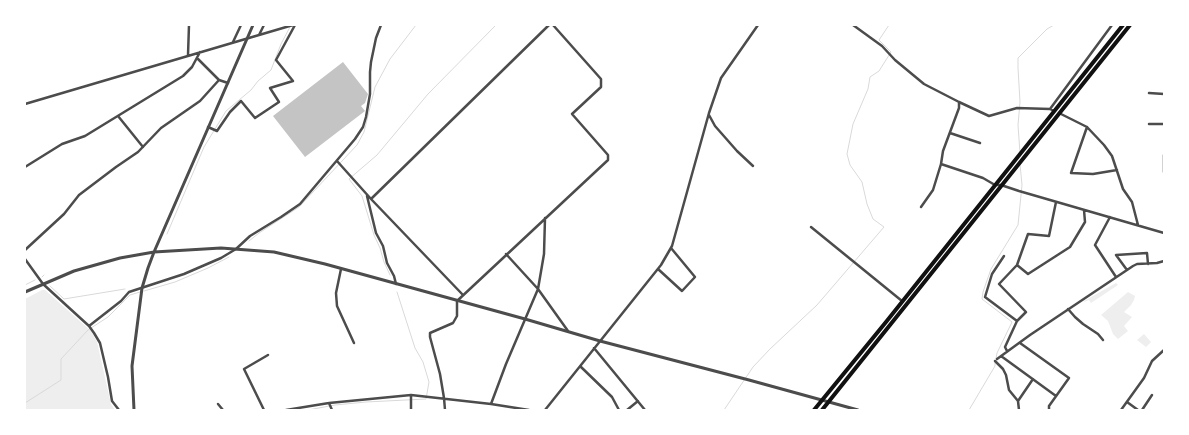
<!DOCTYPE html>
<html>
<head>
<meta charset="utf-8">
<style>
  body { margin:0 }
  #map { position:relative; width:1189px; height:435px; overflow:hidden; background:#fff; font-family:"Open Sans",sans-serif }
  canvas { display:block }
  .frame { position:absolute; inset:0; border:26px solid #fff; pointer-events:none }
</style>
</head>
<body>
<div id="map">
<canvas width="1189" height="435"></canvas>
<div class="frame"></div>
</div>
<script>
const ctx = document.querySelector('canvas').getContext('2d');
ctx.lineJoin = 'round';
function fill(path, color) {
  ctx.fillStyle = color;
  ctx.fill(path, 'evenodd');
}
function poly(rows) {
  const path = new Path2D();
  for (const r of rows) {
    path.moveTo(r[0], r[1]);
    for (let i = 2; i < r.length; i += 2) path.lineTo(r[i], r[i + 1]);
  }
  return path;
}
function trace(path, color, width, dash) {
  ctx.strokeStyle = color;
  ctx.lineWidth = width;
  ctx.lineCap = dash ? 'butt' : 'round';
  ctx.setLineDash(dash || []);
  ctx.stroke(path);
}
fill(poly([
  [1116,283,1118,285,1091,303,1089,300,1084,302,1084,301],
  [42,290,45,290,91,331,97,342,111,404,115,410,25,410,25,299],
  [1128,292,1135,296,1134,300,1131,305,1124,312,1132,317,1124,326,1128,331,1118,339,1113,334,1108,321,1101,315],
  [1144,334,1151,342,1146,347,1137,340]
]), '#eee');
trace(poly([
  [1020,153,1018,125,1020,102,1018,68,1018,58,1047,29,1054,25],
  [167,234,204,147,226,111,251,90,258,81,271,70,281,44,290,27],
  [249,241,259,233,299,207,357,145,364,132,375,87,390,59,416,25],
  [390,275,384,262,380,248,374,235,362,196,349,179,377,155,428,94,496,25],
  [42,277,44,275],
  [25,285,35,280],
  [50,286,64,299,125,289],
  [144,291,175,282,208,268,229,257],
  [996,359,997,353,1012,322,982,299,983,292,991,269,1018,225,1022,185,1020,164],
  [25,403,61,380,61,359,88,330,108,317,130,295,140,292],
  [308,410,335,405,366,402,426,399,429,382,423,362,415,348,397,292],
  [724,410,753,367,770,349,817,305,884,227,873,219,867,204,862,182,850,165,847,154,853,124,868,89,870,77,879,71,891,52,879,40,889,25],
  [969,410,995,366,995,363]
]), '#d9d9d9', 1);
fill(poly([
  [343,62,368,94,365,103,361,106,365,111,305,157,273,116]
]), '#c4c4c4');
trace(poly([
  [853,25,882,46,895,60,924,84,959,102,959,108,943,151,941,164,983,178,995,185,1001,185,1019,191,1164,233],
  [259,35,264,25],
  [233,42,241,25],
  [188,55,189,25],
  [197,58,219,80],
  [1149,93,1164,94],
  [959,102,989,116,1017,108,1050,109],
  [25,104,293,25],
  [1054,111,1050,109,1112,25],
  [1059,113,1087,127,1104,145,1112,156,1123,189,1132,202,1138,225],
  [709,115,715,126,737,151,753,166],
  [118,116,143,147],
  [1149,124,1164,124],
  [208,127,217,131,230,112,241,101,255,118,279,102,270,88,293,81,276,60,295,25],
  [1087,127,1071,173,1093,174,1117,170],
  [950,133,980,143],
  [1164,155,1164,172],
  [337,161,371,199,463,295],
  [25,167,62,144,85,136,183,76,192,67,200,52],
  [367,196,376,233,383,246,387,263,394,276,396,284],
  [371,199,549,25],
  [921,207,933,190,941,164],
  [1110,217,1095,245,1116,277],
  [811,227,902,301],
  [25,250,64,214,79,195,116,167,138,152,161,128,200,101,219,80,228,83],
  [506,254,538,289,568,331],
  [1004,256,992,274,985,297,1017,321],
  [25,259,43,284,89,326,94,333,100,343,108,377,112,401,119,410],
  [1017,265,1028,274,1070,247,1085,222,1084,210],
  [341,269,336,293,337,306,354,343],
  [658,269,682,291,695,277,671,248],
  [1127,270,1116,255,1147,253,1148,264],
  [1068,309,1075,317,1083,324,1098,334,1103,340],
  [89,326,121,301,129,292,184,274,221,258,236,249,250,236,281,217,300,204,355,139,363,127,366,117,370,94,370,72,371,62,376,38,381,25],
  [1020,343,1069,378,1049,406,1049,410],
  [594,348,645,410],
  [1007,351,1005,347,1017,321,1026,312,999,284,1017,265,1028,234,1049,236,1056,202],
  [1001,356,1056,396],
  [997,359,1030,335,1133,266,1137,264,1157,263,1164,261],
  [995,361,1003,369,1006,375,1009,390,1018,401,1033,379],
  [580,366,612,397,619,410],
  [411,395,411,410],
  [1018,401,1019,410],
  [1127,402,1138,410],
  [329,403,332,410],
  [218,404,223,410],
  [491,404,506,364,538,289,544,254,545,218],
  [264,410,244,369,268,355],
  [286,410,329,403,411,395,491,404,529,410],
  [445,410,444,398,440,374,430,337,430,333,453,323,457,316,457,301,608,160,608,155,572,114,601,87,601,79,553,25],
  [545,410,661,265,672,246,709,113,721,78,758,25],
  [627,410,638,401],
  [1121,410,1144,378,1152,361,1164,350],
  [1142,410,1152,395]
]), '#4c4c4c', 2.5);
trace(poly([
  [25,292,74,271,120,258,154,252,221,248,274,252,325,264,525,319,600,341,749,380,858,410],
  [134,410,132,366,142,288,148,268,154,252,253,25]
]), '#4c4c4c', 3);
trace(poly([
  [814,410,886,322,1123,25],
  [822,410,1130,25]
]), '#111', 4);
</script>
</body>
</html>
